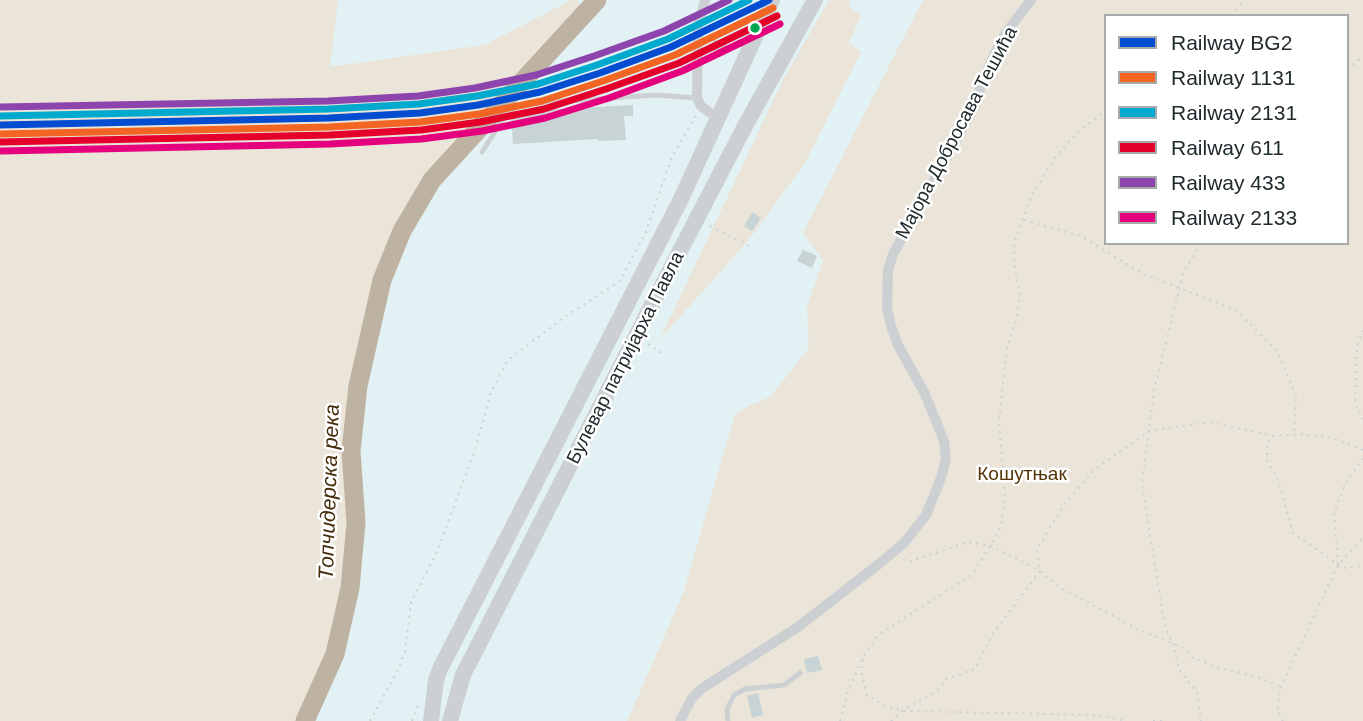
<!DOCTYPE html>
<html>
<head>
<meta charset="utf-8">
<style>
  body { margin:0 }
  #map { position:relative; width:1363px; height:721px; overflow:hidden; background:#e2f1f3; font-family:Helvetica,sans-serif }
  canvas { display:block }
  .legend { position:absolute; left:1104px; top:14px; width:245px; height:231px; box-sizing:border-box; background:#fff; border:2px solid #a6aaab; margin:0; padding:9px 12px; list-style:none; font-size:21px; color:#202b2d }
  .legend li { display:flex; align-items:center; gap:14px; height:35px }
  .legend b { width:35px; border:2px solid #a6aaab }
</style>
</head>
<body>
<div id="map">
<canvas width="1363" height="721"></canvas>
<ul class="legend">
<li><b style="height:9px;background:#044cd0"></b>Railway BG2</li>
<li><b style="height:9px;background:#f26522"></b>Railway 1131</li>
<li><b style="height:9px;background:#00a9ce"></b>Railway 2131</li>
<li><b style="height:9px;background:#e4002b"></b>Railway 611</li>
<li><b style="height:9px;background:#8e44ad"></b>Railway 433</li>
<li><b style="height:9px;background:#e5007d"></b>Railway 2133</li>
</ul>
</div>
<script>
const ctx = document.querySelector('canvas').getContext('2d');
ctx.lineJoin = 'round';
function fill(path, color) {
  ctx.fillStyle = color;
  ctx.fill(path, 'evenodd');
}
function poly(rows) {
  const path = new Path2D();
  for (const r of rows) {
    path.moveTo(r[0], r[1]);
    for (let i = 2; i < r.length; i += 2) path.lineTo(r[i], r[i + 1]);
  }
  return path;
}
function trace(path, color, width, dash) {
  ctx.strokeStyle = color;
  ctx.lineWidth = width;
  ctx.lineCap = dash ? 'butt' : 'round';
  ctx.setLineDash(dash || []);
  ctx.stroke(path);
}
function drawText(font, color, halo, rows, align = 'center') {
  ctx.font = font + ' Helvetica,sans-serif';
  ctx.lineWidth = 5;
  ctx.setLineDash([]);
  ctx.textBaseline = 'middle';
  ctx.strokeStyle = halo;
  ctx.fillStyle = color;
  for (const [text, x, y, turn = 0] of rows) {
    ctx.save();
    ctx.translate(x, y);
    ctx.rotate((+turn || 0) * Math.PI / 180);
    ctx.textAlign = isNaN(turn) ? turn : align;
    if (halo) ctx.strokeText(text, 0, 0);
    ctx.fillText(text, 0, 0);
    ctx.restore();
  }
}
fill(poly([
  [0,0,338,0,330,67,484,45,572,0,577,0,584,12,432,180,402,231,382,280,358,386,351,451,356,523,350,588,335,654,305,721,0,721],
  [829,0,850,0,849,8,861,15,849,43,861,52,805,163,748,241,660,339,783,80],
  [923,0,1363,0,1363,721,627,721,683,594,735,414,748,406,770,397,809,348,807,307,823,261,803,233],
  [1106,16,1347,16,1347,243,1106,243]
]), '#eae5d8');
trace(poly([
  [305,721,335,654,350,588,356,523,351,451,358,386,382,280,402,231,432,180,597,0]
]), '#beb3a2', 19);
fill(poly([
  [714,39,728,45,724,56,710,50],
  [633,105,633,116,624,116,626,140,598,141,598,139,513,144,511,117,521,111],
  [752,212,761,218,752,231,744,226],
  [803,250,817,256,812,268,797,261],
  [818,656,822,670,807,673,804,659],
  [758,693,763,715,752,718,747,696]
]), '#c7d3d5');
trace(poly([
  [1232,16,1244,0],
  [1347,69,1363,57],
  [1024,220,1081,236,1143,274,1236,310,1277,351,1296,395,1294,435],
  [710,226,735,239,745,242,751,249],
  [1200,243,1183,274,1154,391,1142,484,1165,628,1173,643,1179,670,1197,692,1201,721],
  [1363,330,1357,347,1355,404,1363,419],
  [648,344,662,353],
  [1274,436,1210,422,1149,431,1094,470,1064,505,1037,549,1040,571,1061,588,1139,630,1173,643,1184,649,1193,658,1219,668,1255,676,1281,687],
  [1363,450,1330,437,1301,434,1274,436,1267,442,1267,461,1277,477,1293,533,1343,568,1363,566],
  [1338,564,1334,513,1345,484,1363,458],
  [863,659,862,675,867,695,883,705,902,711,1097,715,1127,721],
  [370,721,398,670,405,651,411,602,437,552,475,450,491,392,508,360,563,318,620,281,646,232,671,159,696,115],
  [412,721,418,706],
  [840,721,848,691,864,655,878,635,973,574,1001,527,1005,498,999,421,1007,347,1016,321,1020,296,1014,261,1014,243,1031,197,1055,157,1081,129,1106,111],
  [891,721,902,711,940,689,946,679,975,669,994,632,1040,571,991,546,969,542,908,562,901,558],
  [1153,721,1165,721],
  [1283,721,1277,710,1281,687,1338,565,1363,538]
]), '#ccd1d2', 2, [2, 5]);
trace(poly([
  [482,152,507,113,523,104,656,95,697,98],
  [728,721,727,709,734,695,745,689,784,685,800,673]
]), '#cdd0d2', 5);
trace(poly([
  [705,0,698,26,697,98,701,106,717,118],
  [680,721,692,698,701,689,798,627,879,564,904,543,926,515,941,478,946,459,944,441,925,394,898,345,891,326,887,308,888,270,893,254,975,106,983,79,997,49,1005,34,1031,0]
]), '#cdd0d2', 10);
trace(poly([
  [431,721,436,680,440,669,680,201,772,0],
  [450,721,463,675,655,299,745,126,815,0]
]), '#cdd0d2', 16);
trace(poly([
  [0,125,329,118,420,113,478,105,540,92,600,73,671,47,769,0]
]), '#044cd0', 7);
trace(poly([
  [0,134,329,127,420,122,479,114,542,101,603,81,675,55,773,8]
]), '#f26522', 7);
trace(poly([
  [0,116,329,109,419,104,477,96,538,84,597,65,668,39,749,0]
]), '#00a9ce', 7);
trace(poly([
  [0,142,330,135,421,130,480,122,544,109,606,89,679,63,777,16]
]), '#e4002b', 7);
trace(poly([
  [0,107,328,101,418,96,475,88,536,75,594,56,664,31,729,0]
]), '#8e44ad', 7);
trace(poly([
  [1,151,330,144,421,139,482,131,545,118,609,98,682,71,780,24]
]), '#e5007d', 7);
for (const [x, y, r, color] of [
  [755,28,6,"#00a651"]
]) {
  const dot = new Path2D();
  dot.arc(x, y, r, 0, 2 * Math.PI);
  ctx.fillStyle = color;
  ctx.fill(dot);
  trace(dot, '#fff', 2.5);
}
drawText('19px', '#202b2d', '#fff', [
  ["Мајора Добросава Тешића",957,133,-62],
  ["Булевар патријарха Павла",626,358,-63]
]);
drawText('19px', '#563607', '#fff', [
  ["Кошутњак",1022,475]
]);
drawText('italic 21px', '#442c0a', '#fff', [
  ["Топчидерска река",330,492,-88]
]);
</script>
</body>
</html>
